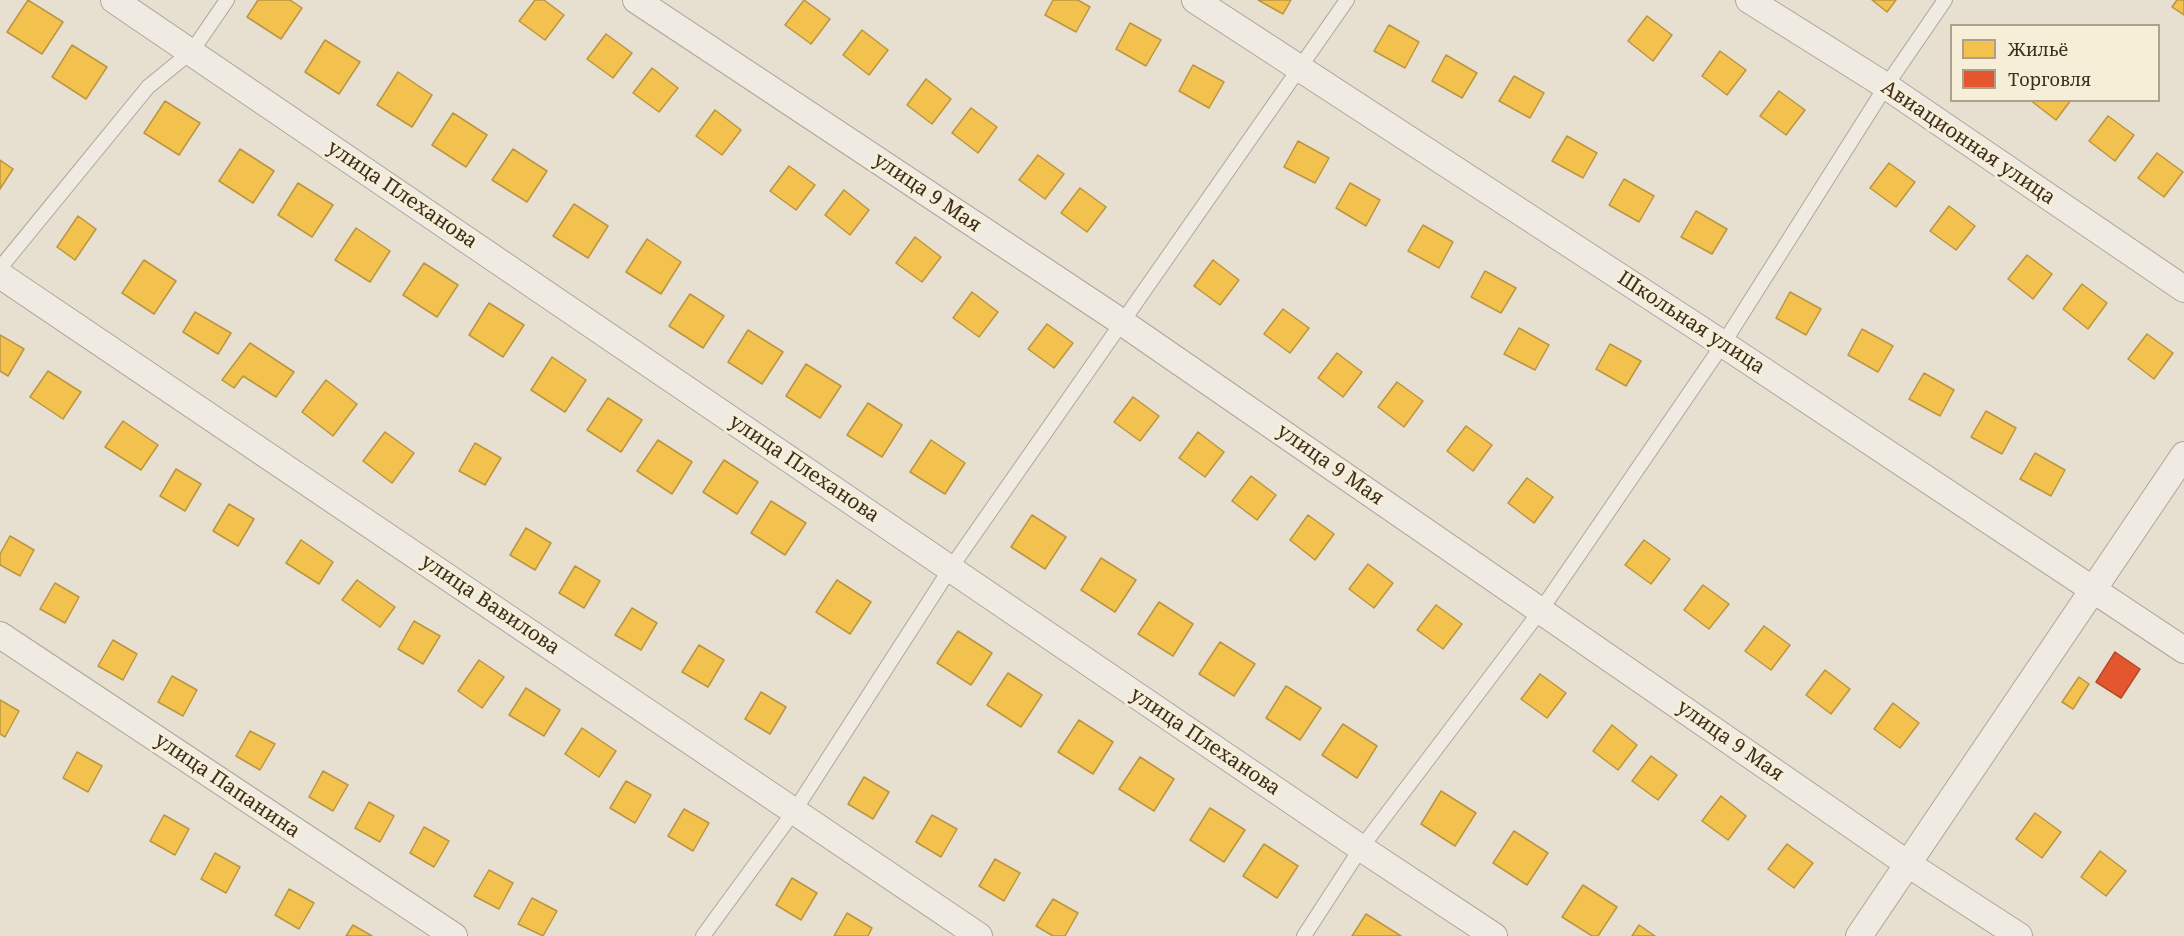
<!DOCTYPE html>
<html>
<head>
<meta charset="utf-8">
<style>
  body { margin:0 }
  #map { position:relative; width:2184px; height:936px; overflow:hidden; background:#e7e0d1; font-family:"Noto Serif",serif }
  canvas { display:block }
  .legend { position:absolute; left:1950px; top:24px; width:210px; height:78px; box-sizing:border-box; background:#f7eed8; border:2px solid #ada18e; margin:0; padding:8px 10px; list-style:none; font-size:18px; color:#3d2e20 }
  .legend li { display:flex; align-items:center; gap:12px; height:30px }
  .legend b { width:30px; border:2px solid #ada18e }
</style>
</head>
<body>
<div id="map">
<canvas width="2184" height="936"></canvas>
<ul class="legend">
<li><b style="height:16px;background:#f2c14e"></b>Жильё</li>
<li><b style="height:16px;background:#e4572e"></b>Торговля</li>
</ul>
</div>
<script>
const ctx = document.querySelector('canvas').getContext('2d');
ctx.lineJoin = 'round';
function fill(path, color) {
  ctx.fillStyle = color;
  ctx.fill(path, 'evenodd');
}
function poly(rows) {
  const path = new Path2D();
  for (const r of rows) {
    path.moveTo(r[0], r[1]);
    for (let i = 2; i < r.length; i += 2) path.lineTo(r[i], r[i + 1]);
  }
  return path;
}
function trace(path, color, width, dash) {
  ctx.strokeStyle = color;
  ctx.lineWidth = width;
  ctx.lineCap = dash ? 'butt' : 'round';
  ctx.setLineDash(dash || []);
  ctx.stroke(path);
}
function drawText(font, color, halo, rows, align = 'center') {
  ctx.font = font + ' "Noto Serif",serif';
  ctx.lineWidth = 6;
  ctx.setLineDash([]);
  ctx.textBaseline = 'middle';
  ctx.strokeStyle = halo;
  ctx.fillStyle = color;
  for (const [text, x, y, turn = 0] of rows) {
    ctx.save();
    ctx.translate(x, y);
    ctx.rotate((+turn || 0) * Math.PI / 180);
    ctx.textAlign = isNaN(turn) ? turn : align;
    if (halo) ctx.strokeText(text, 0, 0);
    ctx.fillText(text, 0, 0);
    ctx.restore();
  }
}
const homes = poly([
  [28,0,63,22,42,54,7,32,28,0],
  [258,0,290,0,302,8,281,39,247,17,258,0],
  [535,0,544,0,564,15,545,40,519,21,535,0],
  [804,0,830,19,811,44,785,25,804,0],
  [1053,0,1078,0,1090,7,1076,32,1045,15,1053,0],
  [1258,0,1291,0,1283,14,1258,0],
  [1872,0,1896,0,1887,12,1872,0],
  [2177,0,2184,0,2184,15,2172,7,2177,0],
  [1647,16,1672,35,1653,61,1628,41,1647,16],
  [1130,23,1161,40,1146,66,1116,49,1130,23],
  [1389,25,1419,42,1405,68,1374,51,1389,25],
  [862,30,888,50,869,75,843,55,862,30],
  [606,34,632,53,613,78,587,59,606,34],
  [325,40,360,62,339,94,305,72,325,40],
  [72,45,107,67,86,99,52,77,72,45],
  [1720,51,1746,70,1727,95,1702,76,1720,51],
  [1446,55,1477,73,1462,98,1432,81,1446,55],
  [1193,65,1224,82,1209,108,1179,91,1193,65],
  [652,68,678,88,659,112,633,93,652,68],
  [398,72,432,95,412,127,377,105,398,72],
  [1514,76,1544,93,1530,118,1499,101,1514,76],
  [926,79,951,99,932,124,907,105,926,79],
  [1779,91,1805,110,1786,135,1760,116,1779,91],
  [2030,100,2071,100,2056,120,2030,100],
  [165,101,200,123,179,155,144,133,165,101],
  [971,108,997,127,978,153,952,133,971,108],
  [715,110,741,130,722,155,696,136,715,110],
  [453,113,487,135,466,167,432,145,453,113],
  [2108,116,2134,135,2115,161,2089,141,2108,116],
  [1567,136,1597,153,1583,178,1552,161,1567,136],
  [1298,141,1329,158,1315,183,1284,167,1298,141],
  [240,149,274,171,253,203,219,181,240,149],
  [513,149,547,171,527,202,492,180,513,149],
  [2157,153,2183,172,2164,197,2138,178,2157,153],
  [1038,155,1064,174,1045,199,1019,180,1038,155],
  [0,160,13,169,0,189,0,160],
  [1889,163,1915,182,1896,207,1870,188,1889,163],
  [789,166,815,185,796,210,770,191,789,166],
  [1624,179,1654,196,1639,222,1609,205,1624,179],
  [298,183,333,205,312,237,278,215,298,183],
  [1350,183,1380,200,1366,226,1336,208,1350,183],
  [1080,188,1106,207,1087,232,1061,213,1080,188],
  [844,190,869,210,850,235,825,215,844,190],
  [574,204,608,226,588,258,553,236,574,204],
  [1949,206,1975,226,1956,250,1930,231,1949,206],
  [1696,211,1727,229,1712,254,1681,237,1696,211],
  [78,216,96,229,75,260,57,247,78,216],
  [1423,225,1453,242,1439,268,1408,251,1423,225],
  [356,228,390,251,370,282,335,260,356,228],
  [915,237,941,257,922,282,896,263,915,237],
  [647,239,681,262,661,294,626,272,647,239],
  [2027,255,2052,274,2033,299,2008,279,2027,255],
  [144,260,176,281,154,314,122,293,144,260],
  [1213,260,1239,280,1220,305,1194,286,1213,260],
  [424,263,458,285,437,317,403,295,424,263],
  [1485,271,1516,288,1501,313,1471,297,1485,271],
  [2082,284,2107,303,2088,329,2063,309,2082,284],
  [972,292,998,312,979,337,953,318,972,292],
  [1790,292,1821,309,1806,335,1776,318,1790,292],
  [690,294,724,316,703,348,669,326,690,294],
  [489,303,524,325,503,357,469,335,489,303],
  [1283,309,1309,328,1290,353,1264,334,1283,309],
  [195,312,231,333,218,354,183,332,195,312],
  [1047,324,1073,343,1054,368,1028,349,1047,324],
  [1519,328,1549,345,1535,370,1504,354,1519,328],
  [1862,329,1893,346,1878,372,1848,355,1862,329],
  [748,330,783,352,762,384,728,362,748,330],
  [2147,334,2173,353,2154,379,2128,359,2147,334],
  [0,335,24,349,8,376,0,371,0,335],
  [250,343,294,372,276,397,243,376,234,388,222,380,250,343],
  [1610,344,1641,361,1626,386,1596,369,1610,344],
  [1337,353,1362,372,1343,397,1318,378,1337,353],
  [552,357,586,380,565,412,531,390,552,357],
  [806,364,841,386,820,418,786,396,806,364],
  [48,371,81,392,63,419,30,397,48,371],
  [1924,373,1954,390,1940,416,1909,399,1924,373],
  [326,380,357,404,333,436,302,412,326,380],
  [1397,382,1423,401,1404,427,1378,407,1397,382],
  [1133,397,1159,416,1140,441,1114,422,1133,397],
  [608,398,642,420,621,452,587,430,608,398],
  [868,403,902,425,882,457,847,435,868,403],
  [1986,411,2016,428,2002,454,1971,437,1986,411],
  [123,421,158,445,141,470,105,447,123,421],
  [1466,426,1492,445,1473,471,1447,451,1466,426],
  [385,432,414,453,392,483,363,461,385,432],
  [1198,432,1224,452,1205,477,1179,458,1198,432],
  [658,440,692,462,672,494,637,471,658,440],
  [931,440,965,463,945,494,910,472,931,440],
  [475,443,501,458,485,485,459,471,475,443],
  [2035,453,2065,470,2051,496,2020,479,2035,453],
  [724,460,758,482,737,514,703,492,724,460],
  [176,469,201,484,185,511,160,496,176,469],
  [1251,476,1276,495,1257,520,1232,501,1251,476],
  [1527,478,1553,497,1534,523,1508,503,1527,478],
  [771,501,806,523,785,555,751,533,771,501],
  [229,504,254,519,238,546,213,531,229,504],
  [1032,515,1066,537,1045,569,1011,547,1032,515],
  [1308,515,1334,534,1315,560,1290,540,1308,515],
  [526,528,551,543,535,570,510,555,526,528],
  [10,536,34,550,20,576,0,565,0,554,10,536],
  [301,540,333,562,319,584,286,563,301,540],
  [1644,540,1670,559,1651,584,1625,565,1644,540],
  [1101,558,1136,580,1115,612,1081,590,1101,558],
  [1368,564,1393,583,1374,608,1349,589,1368,564],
  [575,566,600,581,584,608,559,593,575,566],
  [357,580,395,607,380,627,342,600,357,580],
  [837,580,871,602,850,634,816,612,837,580],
  [55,583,79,597,65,623,40,609,55,583],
  [1703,585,1729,604,1709,629,1684,610,1703,585],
  [1159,602,1193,624,1173,656,1138,634,1159,602],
  [1436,605,1462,624,1443,649,1417,630,1436,605],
  [632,608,657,623,641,650,615,635,632,608],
  [414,621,440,636,423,664,398,649,414,621],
  [1764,626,1790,645,1771,670,1745,651,1764,626],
  [958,631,992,653,971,685,937,663,958,631],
  [113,640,137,654,123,680,98,666,113,640],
  [1220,642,1255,664,1234,696,1199,674,1220,642],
  [699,645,724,660,708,687,682,672,699,645],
  [479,660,504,677,482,708,458,691,479,660],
  [1825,670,1850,689,1831,714,1806,695,1825,670],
  [1008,673,1042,695,1021,727,987,705,1008,673],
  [1540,674,1566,693,1547,718,1521,699,1540,674],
  [172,676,197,690,183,716,158,702,172,676],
  [2079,677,2089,684,2073,709,2062,702,2079,677],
  [1286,686,1321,708,1300,740,1266,718,1286,686],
  [526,688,560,710,544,736,509,715,526,688],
  [761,692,786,707,770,734,745,719,761,692],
  [0,700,19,711,5,737,0,734,0,700],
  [1893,703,1919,723,1900,748,1874,729,1893,703],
  [1079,720,1113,742,1093,774,1058,752,1079,720],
  [1343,724,1377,746,1357,778,1322,755,1343,724],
  [1612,725,1637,745,1618,770,1593,751,1612,725],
  [582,728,616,751,599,777,565,754,582,728],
  [250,731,275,744,260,770,236,756,250,731],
  [77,752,102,766,88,792,63,778,77,752],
  [1651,756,1677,775,1658,800,1632,781,1651,756],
  [1140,757,1174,779,1154,811,1119,789,1140,757],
  [323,771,348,785,333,811,309,797,323,771],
  [864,777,889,792,873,819,848,804,864,777],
  [626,781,651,795,635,823,610,808,626,781],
  [1441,791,1476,813,1455,846,1421,824,1441,791],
  [1721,796,1746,816,1728,840,1702,821,1721,796],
  [369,802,394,816,380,842,355,828,369,802],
  [1210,808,1245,830,1224,862,1190,840,1210,808],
  [684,809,709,823,693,851,668,836,684,809],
  [2035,813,2061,832,2042,858,2016,839,2035,813],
  [164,815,189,829,175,855,150,841,164,815],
  [932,815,957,829,941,857,916,842,932,815],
  [424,827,449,841,434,867,410,853,424,827],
  [1514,831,1548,853,1527,885,1493,863,1514,831],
  [1264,844,1298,866,1277,898,1243,876,1264,844],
  [1787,844,1813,863,1794,888,1768,869,1787,844],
  [2100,851,2126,871,2106,896,2081,877,2100,851],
  [215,853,240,867,226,893,201,879,215,853],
  [995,859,1020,873,1004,901,979,886,995,859],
  [489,870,513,883,499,909,474,896,489,870],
  [792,878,817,893,801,920,776,905,792,878],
  [1583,885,1617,907,1598,936,1592,936,1562,917,1583,885],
  [289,889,314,903,299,929,275,915,289,889],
  [532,898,557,911,543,936,518,924,532,898],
  [1053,899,1078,913,1065,936,1053,936,1036,926,1053,899],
  [847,913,872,928,868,936,834,936,847,913],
  [1366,914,1401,936,1352,936,1366,914],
  [353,925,372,936,346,936,353,925],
  [1639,925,1655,936,1632,936,1639,925]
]);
fill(homes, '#f2c14e');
trace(homes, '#bc9540', 1.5);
const shops = poly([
  [2115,652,2140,669,2121,698,2096,682,2115,652]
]);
fill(shops, '#e4572e');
trace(shops, '#b24b2a', 1.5);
const service = poly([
  [0,268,148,87,192,51,227,0],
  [703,936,795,810,950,569,1347,0],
  [1304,936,1361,848,1541,610,1723,344,1886,86,1945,0]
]);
const minor = poly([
  [114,0,1361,848,1494,936],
  [636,0,1123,323,1908,864,2019,936],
  [1195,0,1723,344,2184,650],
  [1749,0,1886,86,2184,289],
  [0,275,979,936],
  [0,635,454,936],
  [1859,936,2184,455]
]);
trace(service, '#ada599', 16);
trace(minor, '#ada599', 28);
trace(service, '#efebe3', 14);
trace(minor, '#efebe3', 26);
drawText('20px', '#3d2e20', '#f7eed8', [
  ["Авиационная улица",1968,143,34],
  ["улица 9 Мая",927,193,34],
  ["улица Плеханова",402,195,34],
  ["Школьная улица",1691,323,33],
  ["улица 9 Мая",1330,465,35],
  ["улица Плеханова",804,469,34],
  ["улица Вавилова",490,605,34],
  ["улица 9 Мая",1730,741,35],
  ["улица Плеханова",1205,742,34],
  ["улица Папанина",227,786,34]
]);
</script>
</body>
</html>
